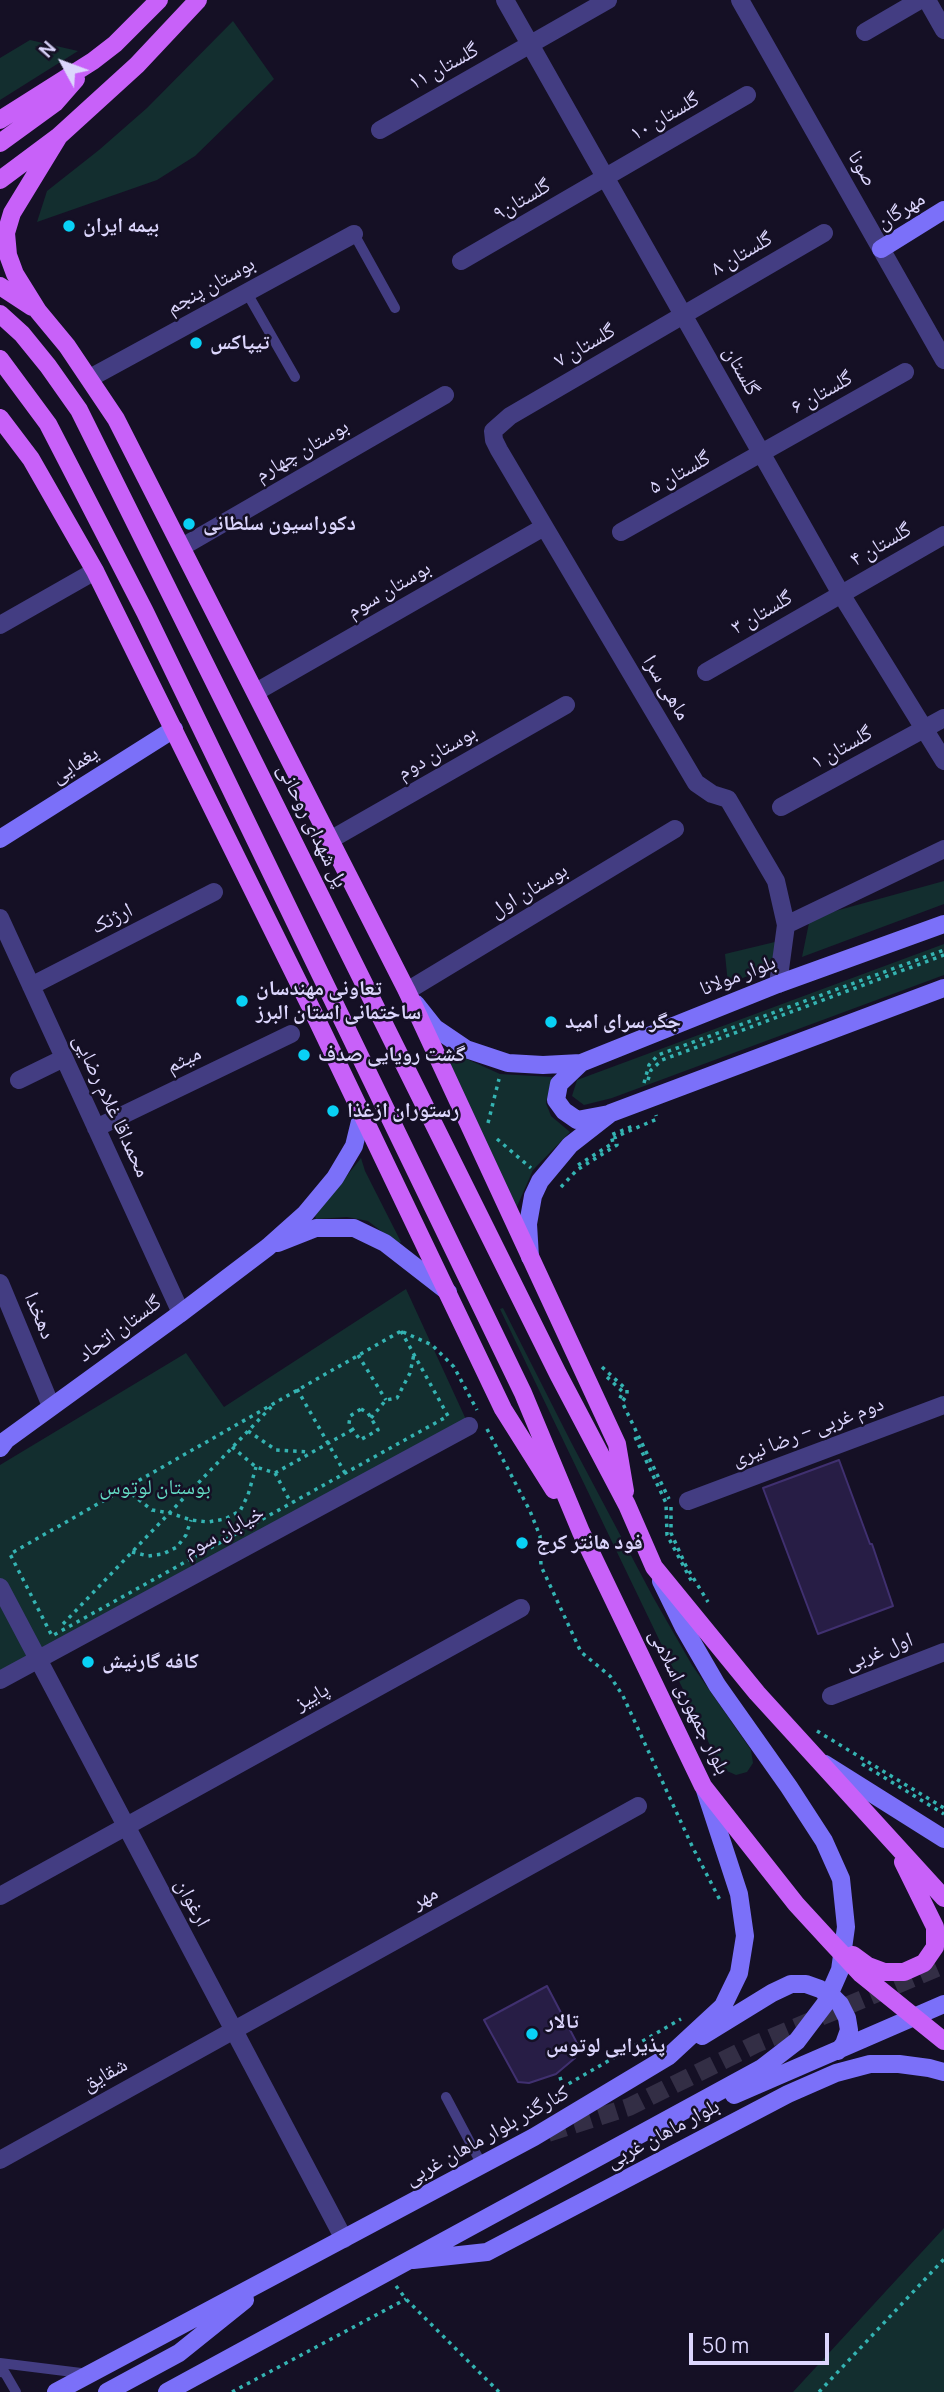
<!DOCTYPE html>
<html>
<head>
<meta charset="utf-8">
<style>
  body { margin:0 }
  #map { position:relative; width:944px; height:2392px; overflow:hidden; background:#151025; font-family:Manrope,sans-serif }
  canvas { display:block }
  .north { position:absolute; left:28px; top:28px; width:70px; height:70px; -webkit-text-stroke:5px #151025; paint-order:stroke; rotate:311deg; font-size:19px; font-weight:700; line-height:28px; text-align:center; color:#dcd6fd }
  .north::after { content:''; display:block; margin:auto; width:24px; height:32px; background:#dcd6fd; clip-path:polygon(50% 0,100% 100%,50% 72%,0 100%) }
  .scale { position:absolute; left:689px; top:2333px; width:140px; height:32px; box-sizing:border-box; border:4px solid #dcd6fd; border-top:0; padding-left:9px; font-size:21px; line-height:24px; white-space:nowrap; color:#dcd6fd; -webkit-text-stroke:5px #151025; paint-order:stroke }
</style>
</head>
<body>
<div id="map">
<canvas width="944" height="2392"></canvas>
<div class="north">N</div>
<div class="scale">50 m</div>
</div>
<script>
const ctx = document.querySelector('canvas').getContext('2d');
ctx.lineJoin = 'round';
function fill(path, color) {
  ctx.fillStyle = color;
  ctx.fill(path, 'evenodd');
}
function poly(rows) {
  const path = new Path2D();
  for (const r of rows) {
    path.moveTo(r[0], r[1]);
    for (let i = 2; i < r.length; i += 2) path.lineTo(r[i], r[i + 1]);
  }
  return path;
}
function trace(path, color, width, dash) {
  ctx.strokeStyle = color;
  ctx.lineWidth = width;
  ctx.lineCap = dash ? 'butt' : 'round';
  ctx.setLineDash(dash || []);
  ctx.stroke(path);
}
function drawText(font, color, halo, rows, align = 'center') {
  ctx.font = font + ' Manrope,"Noto Naskh Arabic",sans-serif';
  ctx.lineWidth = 5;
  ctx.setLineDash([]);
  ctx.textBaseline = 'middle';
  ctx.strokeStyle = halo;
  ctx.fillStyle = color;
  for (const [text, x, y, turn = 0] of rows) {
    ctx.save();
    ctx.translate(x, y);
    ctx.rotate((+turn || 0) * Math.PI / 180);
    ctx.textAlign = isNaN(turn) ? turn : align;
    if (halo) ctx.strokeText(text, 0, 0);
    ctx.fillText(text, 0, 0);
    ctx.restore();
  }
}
fill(poly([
  [233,21,274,79,195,156,157,180,37,222,47,191,99,150,147,108],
  [30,40,78,51,0,100,0,58],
  [944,881,944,904,802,957,810,918],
  [779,941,770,967,728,984,725,954],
  [944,944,944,975,612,1098,584,1105,572,1096,577,1080],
  [438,1046,500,1074,552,1077,546,1103,551,1116,570,1132,533,1170,515,1211],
  [361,1158,365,1171,401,1242,398,1244,368,1221,347,1217,316,1219,315,1216],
  [406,1289,469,1426,0,1688,0,1465,186,1353,224,1407],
  [503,1308,572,1444,653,1597,692,1665,751,1750,753,1763,747,1772,736,1775,727,1771,718,1762,500,1309],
  [944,2228,944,2392,793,2392]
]), '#132e2f');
const building = poly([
  [839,1460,870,1544,872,1544,893,1606,818,1634,763,1488,839,1460],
  [547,1986,579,2047,575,2058,556,2074,529,2083,518,2082,484,2020,547,1986]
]);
fill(building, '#271d45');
trace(building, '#403070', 2);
trace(poly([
  [548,2133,629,2107,756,2044,944,1965]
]), '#332e45', 18, [18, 9]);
trace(poly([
  [648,1080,651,1070,662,1060,944,955],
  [644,1083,649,1065,658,1055,944,950],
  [488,1123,499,1079],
  [497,1139,531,1168],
  [578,1165,613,1143,611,1135,633,1126],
  [561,1187,577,1170,617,1145,615,1137,657,1119,656,1115],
  [401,1331,448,1416,52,1636,10,1554,401,1331],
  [403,1332,432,1345,454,1367,477,1410],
  [358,1355,386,1400],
  [602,1367,627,1390,627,1395,622,1402,669,1499],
  [607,1377,623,1392,618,1402],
  [297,1389,345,1473],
  [361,1409,368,1413,378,1430,360,1440,349,1424,350,1416,361,1409],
  [371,1418,386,1400,397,1398,410,1373,414,1354],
  [487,1429,530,1511,540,1536,541,1566,581,1652,610,1676,623,1696,692,1846,721,1902],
  [248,1431,276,1450,310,1452],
  [635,1437,666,1503,667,1535,693,1584],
  [232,1447,256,1467,275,1473,291,1503],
  [275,1473,352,1430],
  [127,1487,134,1496,152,1510,170,1513,191,1520,208,1522,225,1519,240,1511,248,1495,256,1467],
  [671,1507,671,1533,686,1566,708,1602],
  [132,1552,148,1556,163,1554,177,1547,186,1535,191,1520],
  [63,1624,273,1405],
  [817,1731,944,1808],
  [862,1764,944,1814],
  [560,2077,563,2087,681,2019],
  [396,2286,406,2299,499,2392],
  [232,2392,406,2299],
  [819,2392,944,2259]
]), '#34b3b2', 3.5, [3.5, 5]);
trace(poly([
  [354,234,395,308],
  [247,293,295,377],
  [446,2097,482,2165],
  [0,2363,89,2374],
  [0,2372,5,2373,16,2392]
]), '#433d82', 10);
trace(poly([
  [505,0,841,594,944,761],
  [740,0,944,360],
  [927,0,944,30],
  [865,32,920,0],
  [380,130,608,0],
  [461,261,747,95],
  [90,378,354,234],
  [621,532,905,372],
  [182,547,445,395],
  [0,625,95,571],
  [706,672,944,535],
  [256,692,544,527],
  [781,807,944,718],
  [330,840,566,705],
  [0,918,181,1313],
  [786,925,944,849],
  [778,984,786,925,776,881,728,799,712,794,696,783,499,450,494,440,493,431,510,416,824,233],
  [31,986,214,892],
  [407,991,675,829],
  [19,1080,64,1058],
  [96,1128,291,1034],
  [0,1283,51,1406],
  [688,1501,944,1405],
  [0,1587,344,2239],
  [0,1680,469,1426],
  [831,1696,944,1652],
  [0,1896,521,1608],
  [0,2160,638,1806]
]), '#433d82', 18);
trace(poly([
  [881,249,944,210],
  [0,839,174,729],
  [416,1004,435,1028,466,1049,508,1063,543,1065,581,1063,778,984,944,924],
  [581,1063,559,1084,556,1100,564,1111,577,1120,609,1114],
  [278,1243,316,1228,354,1228,385,1243,448,1292],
  [530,1257,528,1224,533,1196,540,1181,570,1145,611,1113,944,988],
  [0,1448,6,1440,181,1313,268,1247,305,1214,335,1178,354,1146,362,1113],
  [825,1764,944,1839],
  [702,2036,772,1993,791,1984,806,1984,820,1989,834,1998,840,2004,847,2018,849,2030,844,2044,838,2051],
  [734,2095,944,2004],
  [413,2260,487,2252,788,2094,836,2073,870,2064,899,2064,929,2068,944,2072],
  [56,2392,534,2137,669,2056,723,2006,739,1973,745,1936,739,1894,705,1790],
  [107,2392,179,2353,245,2300],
  [167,2392,762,2068,797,2041,825,2004,840,1970,846,1927,841,1879,824,1841,789,1787,717,1685,684,1628,661,1581]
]), '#7b70f9', 18);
trace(poly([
  [0,120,93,61,115,44,159,0],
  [59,136,12,213,6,233,8,255,15,274,38,311,67,346,116,419,407,991,617,1444,625,1491],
  [0,143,55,103,76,79],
  [0,180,59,136,137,65,198,0],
  [0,286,32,307],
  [0,314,22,334,48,366,79,410,558,1374,627,1505,654,1567,757,1693,944,1898],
  [0,359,48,424,145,612,523,1393,581,1532,703,1786,796,1904,830,1941,861,1974,944,2041],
  [0,418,31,459,95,571,317,1020,503,1409,554,1490],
  [853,1955,868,1966,884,1972,904,1972,924,1963,935,1947,935,1927,903,1862]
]), '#c861f9', 18);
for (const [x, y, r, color] of [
  [69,226,7,"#09d1f5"],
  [196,343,7,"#09d1f5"],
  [189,524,7,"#09d1f5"],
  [242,1001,7,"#09d1f5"],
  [551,1022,7,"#09d1f5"],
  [304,1055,7,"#09d1f5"],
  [333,1111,7,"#09d1f5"],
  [522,1543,7,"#09d1f5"],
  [88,1662,7,"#09d1f5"],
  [532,2034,7,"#09d1f5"]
]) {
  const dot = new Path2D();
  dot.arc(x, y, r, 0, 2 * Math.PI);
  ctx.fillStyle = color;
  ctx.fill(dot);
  trace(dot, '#151025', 2.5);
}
drawText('21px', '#dcd6fd', '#151025', [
  ["گلستان ۱۱",444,67,-29],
  ["گلستان ۱۰",665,117,-30],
  ["صونا",862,169,60],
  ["گلستان۹",522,200,-30],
  ["مهرگان",901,211,-32],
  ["گلستان ۸",742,254,-30],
  ["بوستان پنجم",211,286,-29],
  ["گلستان ۷",585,346,-30],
  ["گلستان",741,371,61],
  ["گلستان ۶",822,393,-29],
  ["بوستان چهارم",302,451,-30],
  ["گلستان ۵",680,473,-29],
  ["گلستان ۴",881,545,-30],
  ["بوستان سوم",389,590,-30],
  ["گلستان ۳",762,613,-30],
  ["ماهی سرا",666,688,59],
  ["گلستان ۱",842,748,-29],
  ["بوستان دوم",437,753,-30],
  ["یغمایی",75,765,-32],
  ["پل شهدای روحانی",312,826,64],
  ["بوستان اول",529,891,-31],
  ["ارژنک",112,919,-27],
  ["بلوار مولانا",738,976,-21],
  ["میثم",184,1060,-26],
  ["محمداقا غلام رضایی",111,1106,65],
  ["دهخدا",39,1316,67],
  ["گلستان اتحاد",120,1329,-36],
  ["دوم غربی -- رضا نیری",808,1432,-21],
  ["خیابان سوم",224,1532,-28],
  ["اول غربی",879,1652,-21],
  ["پاییز",312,1697,-29],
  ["بلوار جمهوری اسلامی",689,1702,64],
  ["مهر",425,1898,-29],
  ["ارغوان",192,1903,62],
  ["شقایق",105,2075,-29],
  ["بلوار ماهان غربی",663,2134,-28],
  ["کنارگذر بلوار ماهان غربی",487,2136,-29]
]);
drawText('bold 21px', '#dcd6fd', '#151025', [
  ["بیمه ایران",83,226],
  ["تیپاکس",210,343],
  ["دکوراسیون سلطانی",203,524],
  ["تعاونی مهندسان",256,989],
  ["ساختمانی استان البرز",256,1013],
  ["جگر سرای امید",565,1022],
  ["گشت رویایی صدف",318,1055],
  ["رستوران ازغذا",347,1111],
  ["فود هانتر کرج",536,1543],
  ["کافه گارنیش",102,1662],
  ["تالار",546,2022],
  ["پذیرایی لوتوس",546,2046]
], 'left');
drawText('21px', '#64dbc4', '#151025', [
  ["بوستان لوتوس",155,1488]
]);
</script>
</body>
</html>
